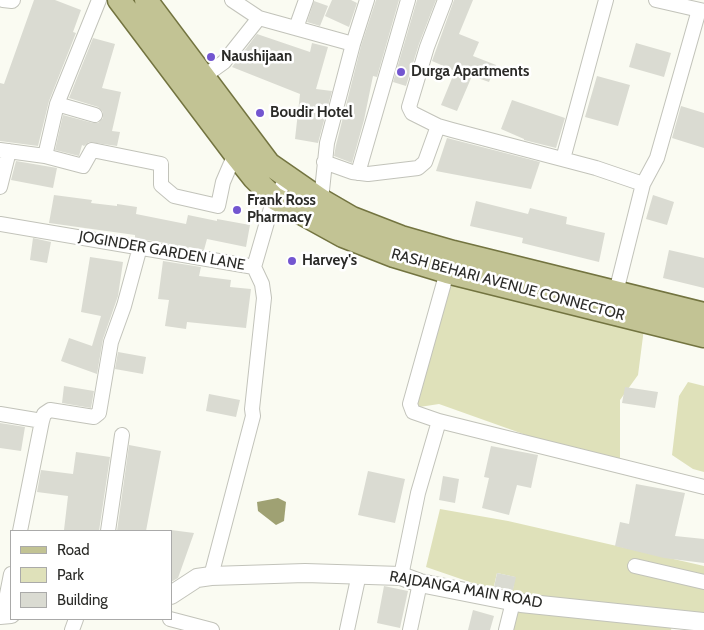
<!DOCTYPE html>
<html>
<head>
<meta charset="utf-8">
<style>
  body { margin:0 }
  #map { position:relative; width:704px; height:630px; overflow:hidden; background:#fafbf2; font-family:Cabin,sans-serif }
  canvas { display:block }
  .legend { position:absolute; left:10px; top:530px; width:162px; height:90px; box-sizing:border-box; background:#fff; border:1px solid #aaaaa9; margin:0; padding:6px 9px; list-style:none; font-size:15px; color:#2b2b28 }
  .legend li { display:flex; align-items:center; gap:10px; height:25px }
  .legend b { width:25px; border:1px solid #aaaaa9 }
</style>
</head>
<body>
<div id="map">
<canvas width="704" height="630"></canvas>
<ul class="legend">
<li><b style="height:6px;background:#c2c394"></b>Road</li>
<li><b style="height:14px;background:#dfe1ba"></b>Park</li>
<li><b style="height:14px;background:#dadbd2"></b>Building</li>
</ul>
</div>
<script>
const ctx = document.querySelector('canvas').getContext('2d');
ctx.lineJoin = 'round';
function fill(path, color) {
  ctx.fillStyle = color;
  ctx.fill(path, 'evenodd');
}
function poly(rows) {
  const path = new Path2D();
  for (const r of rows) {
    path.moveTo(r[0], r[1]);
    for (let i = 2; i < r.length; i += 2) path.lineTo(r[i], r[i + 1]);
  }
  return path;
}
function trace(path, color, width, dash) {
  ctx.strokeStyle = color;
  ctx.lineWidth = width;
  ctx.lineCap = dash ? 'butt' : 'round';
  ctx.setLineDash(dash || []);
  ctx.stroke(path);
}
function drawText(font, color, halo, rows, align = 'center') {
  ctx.font = font + ' Cabin,sans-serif';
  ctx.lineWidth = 5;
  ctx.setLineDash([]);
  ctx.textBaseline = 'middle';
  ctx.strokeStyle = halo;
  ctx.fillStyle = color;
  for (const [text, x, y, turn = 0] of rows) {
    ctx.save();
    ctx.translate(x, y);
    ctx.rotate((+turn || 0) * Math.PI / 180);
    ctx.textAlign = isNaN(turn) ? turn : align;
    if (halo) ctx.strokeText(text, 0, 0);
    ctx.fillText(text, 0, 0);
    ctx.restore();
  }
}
fill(poly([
  [447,272,645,321,638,375,620,400,620,462,557,446,439,404,413,408],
  [688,382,704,386,704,472,693,469,672,455,679,396],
  [440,509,508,521,704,566,704,630,689,630,691,627,672,626,671,630,511,630,512,594,515,577,497,573,493,590,426,567]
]), '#dfe1ba');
fill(poly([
  [278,498,286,502,284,521,276,525,258,511,257,502]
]), '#9fa173');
fill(poly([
  [34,0,55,0,81,10,73,32,76,33,49,101,38,146,0,141,0,83,4,84],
  [332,0,351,0,357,3,349,27,325,16],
  [376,0,399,0,377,77,373,76,364,120,352,163,334,156,336,145,361,46],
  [417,0,436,0,419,44,406,86,393,82],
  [454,0,473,0,459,34,479,42,473,56,496,65,489,82,472,76,457,111,441,105,455,71,432,61],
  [314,1,328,6,320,26,307,22],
  [257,34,310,52,312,43,328,47,316,89,332,91,318,143,295,139,300,94,232,67],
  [93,38,115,44,102,88,121,92,112,131,120,132,117,146,89,142,84,146,82,145,79,156,55,150,63,115,93,123,98,123,103,118,103,112,98,107,69,98],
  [636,43,671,53,664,77,629,67],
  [597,76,630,85,618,126,585,117],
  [512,100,565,118,556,148,524,140,524,139,501,129],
  [681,106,704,113,704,148,672,138],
  [447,138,540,162,531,189,436,171],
  [16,161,57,168,53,188,11,180],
  [54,195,92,200,91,203,117,206,117,204,137,207,136,214,186,224,188,215,217,221,217,219,250,225,246,247,207,239,204,250,135,238,135,235,49,223],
  [653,195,674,202,667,225,646,219],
  [476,201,528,214,530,208,567,217,566,224,605,233,599,262,522,243,523,238,470,226],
  [33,238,51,242,47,263,30,260],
  [669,250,704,258,704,288,663,278],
  [90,257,123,262,118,296,103,339,97,374,61,361,69,338,92,346,101,316,81,312],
  [163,261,201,267,199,276,231,280,230,287,251,289,246,328,187,322,186,329,165,326,169,300,158,299],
  [118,352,146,357,143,374,115,369],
  [64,386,94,391,91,408,62,403],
  [625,387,658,392,655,408,622,403],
  [209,394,240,400,236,417,206,411],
  [0,423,25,427,21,451,0,448],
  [129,445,161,451,146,531,117,531],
  [491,446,538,455,531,488,517,485,509,515,482,508,489,478,484,477],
  [76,452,110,457,99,531,64,530,68,496,37,492,41,470,73,474],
  [368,471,405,479,395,523,358,515],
  [443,476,459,479,455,503,439,500],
  [636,484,685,493,675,536,704,539,704,563,664,558,615,546,620,522,629,524],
  [171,530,194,533,178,578,171,582],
  [497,573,516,577,513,590,494,587],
  [384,586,408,591,400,628,377,623],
  [473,610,494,616,490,630,468,630]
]), '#dadbd2');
const minor = poly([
  [3,0,12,1,13,0],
  [232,0,259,18,353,44],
  [445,0,427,47,409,107,412,113,438,126,452,130,596,168,643,184],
  [656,0,704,11],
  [296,28,306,0],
  [203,77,224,62,259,18],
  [57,104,95,115],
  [0,150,45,156,83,166,92,150,161,164,161,185,174,196,218,206,223,182,235,154],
  [45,156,57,104,99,0],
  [563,159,606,0],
  [324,162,352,172,368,174,418,168,425,162,438,126],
  [358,173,408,0],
  [0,187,9,151],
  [321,200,327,143,353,44,367,0],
  [0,224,254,267,274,198,288,178],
  [447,272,410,404,413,412,439,421,704,487],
  [616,292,643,184,657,158,699,10],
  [0,414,42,421,20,531],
  [42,421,44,414,50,410,94,417,99,413,111,342,124,306,140,247],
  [108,531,122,435],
  [635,566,704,582],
  [211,576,253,416,252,409,264,298,262,284,254,267],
  [401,576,418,493,439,421],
  [3,615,11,574],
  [170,619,212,630],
  [72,630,76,619],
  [347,630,359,574],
  [410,630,420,583],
  [506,630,513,602]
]);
const tertiary = poly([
  [171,595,197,578,211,576,305,573,401,576,420,583,521,603,704,622],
  [0,615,11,614]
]);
const primary = poly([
  [119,0,235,154,254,178,274,198,343,236,394,256,447,272,704,336],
  [146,0,269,164,321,200,352,218,401,237,453,252,704,314]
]);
trace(minor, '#c2c3ba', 16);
trace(tertiary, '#c2c3ba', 20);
trace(primary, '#737440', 25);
trace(minor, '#fff', 14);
trace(tertiary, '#fff', 18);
trace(primary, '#c2c394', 22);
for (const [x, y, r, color] of [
  [211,57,5,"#7356d0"],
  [401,72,5,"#7356d0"],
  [260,113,5,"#7356d0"],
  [237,210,5,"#7356d0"],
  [292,261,5,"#7356d0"]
]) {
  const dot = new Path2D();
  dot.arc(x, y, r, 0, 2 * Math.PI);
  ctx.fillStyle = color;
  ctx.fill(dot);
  trace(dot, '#fff', 2);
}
drawText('bold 15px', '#2b2b28', '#fff', [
  ["Naushijaan",221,57],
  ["Durga Apartments",411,72],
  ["Boudir Hotel",270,113],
  ["Frank Ross",247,201],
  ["Pharmacy",247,218],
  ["Harvey's",302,261]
], 'left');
drawText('15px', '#2b2b28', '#fff', [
  ["JOGINDER GARDEN LANE",162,251,10],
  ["RASH BEHARI AVENUE CONNECTOR",508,285,15],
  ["RAJDANGA MAIN ROAD",466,590,10]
]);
</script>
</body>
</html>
